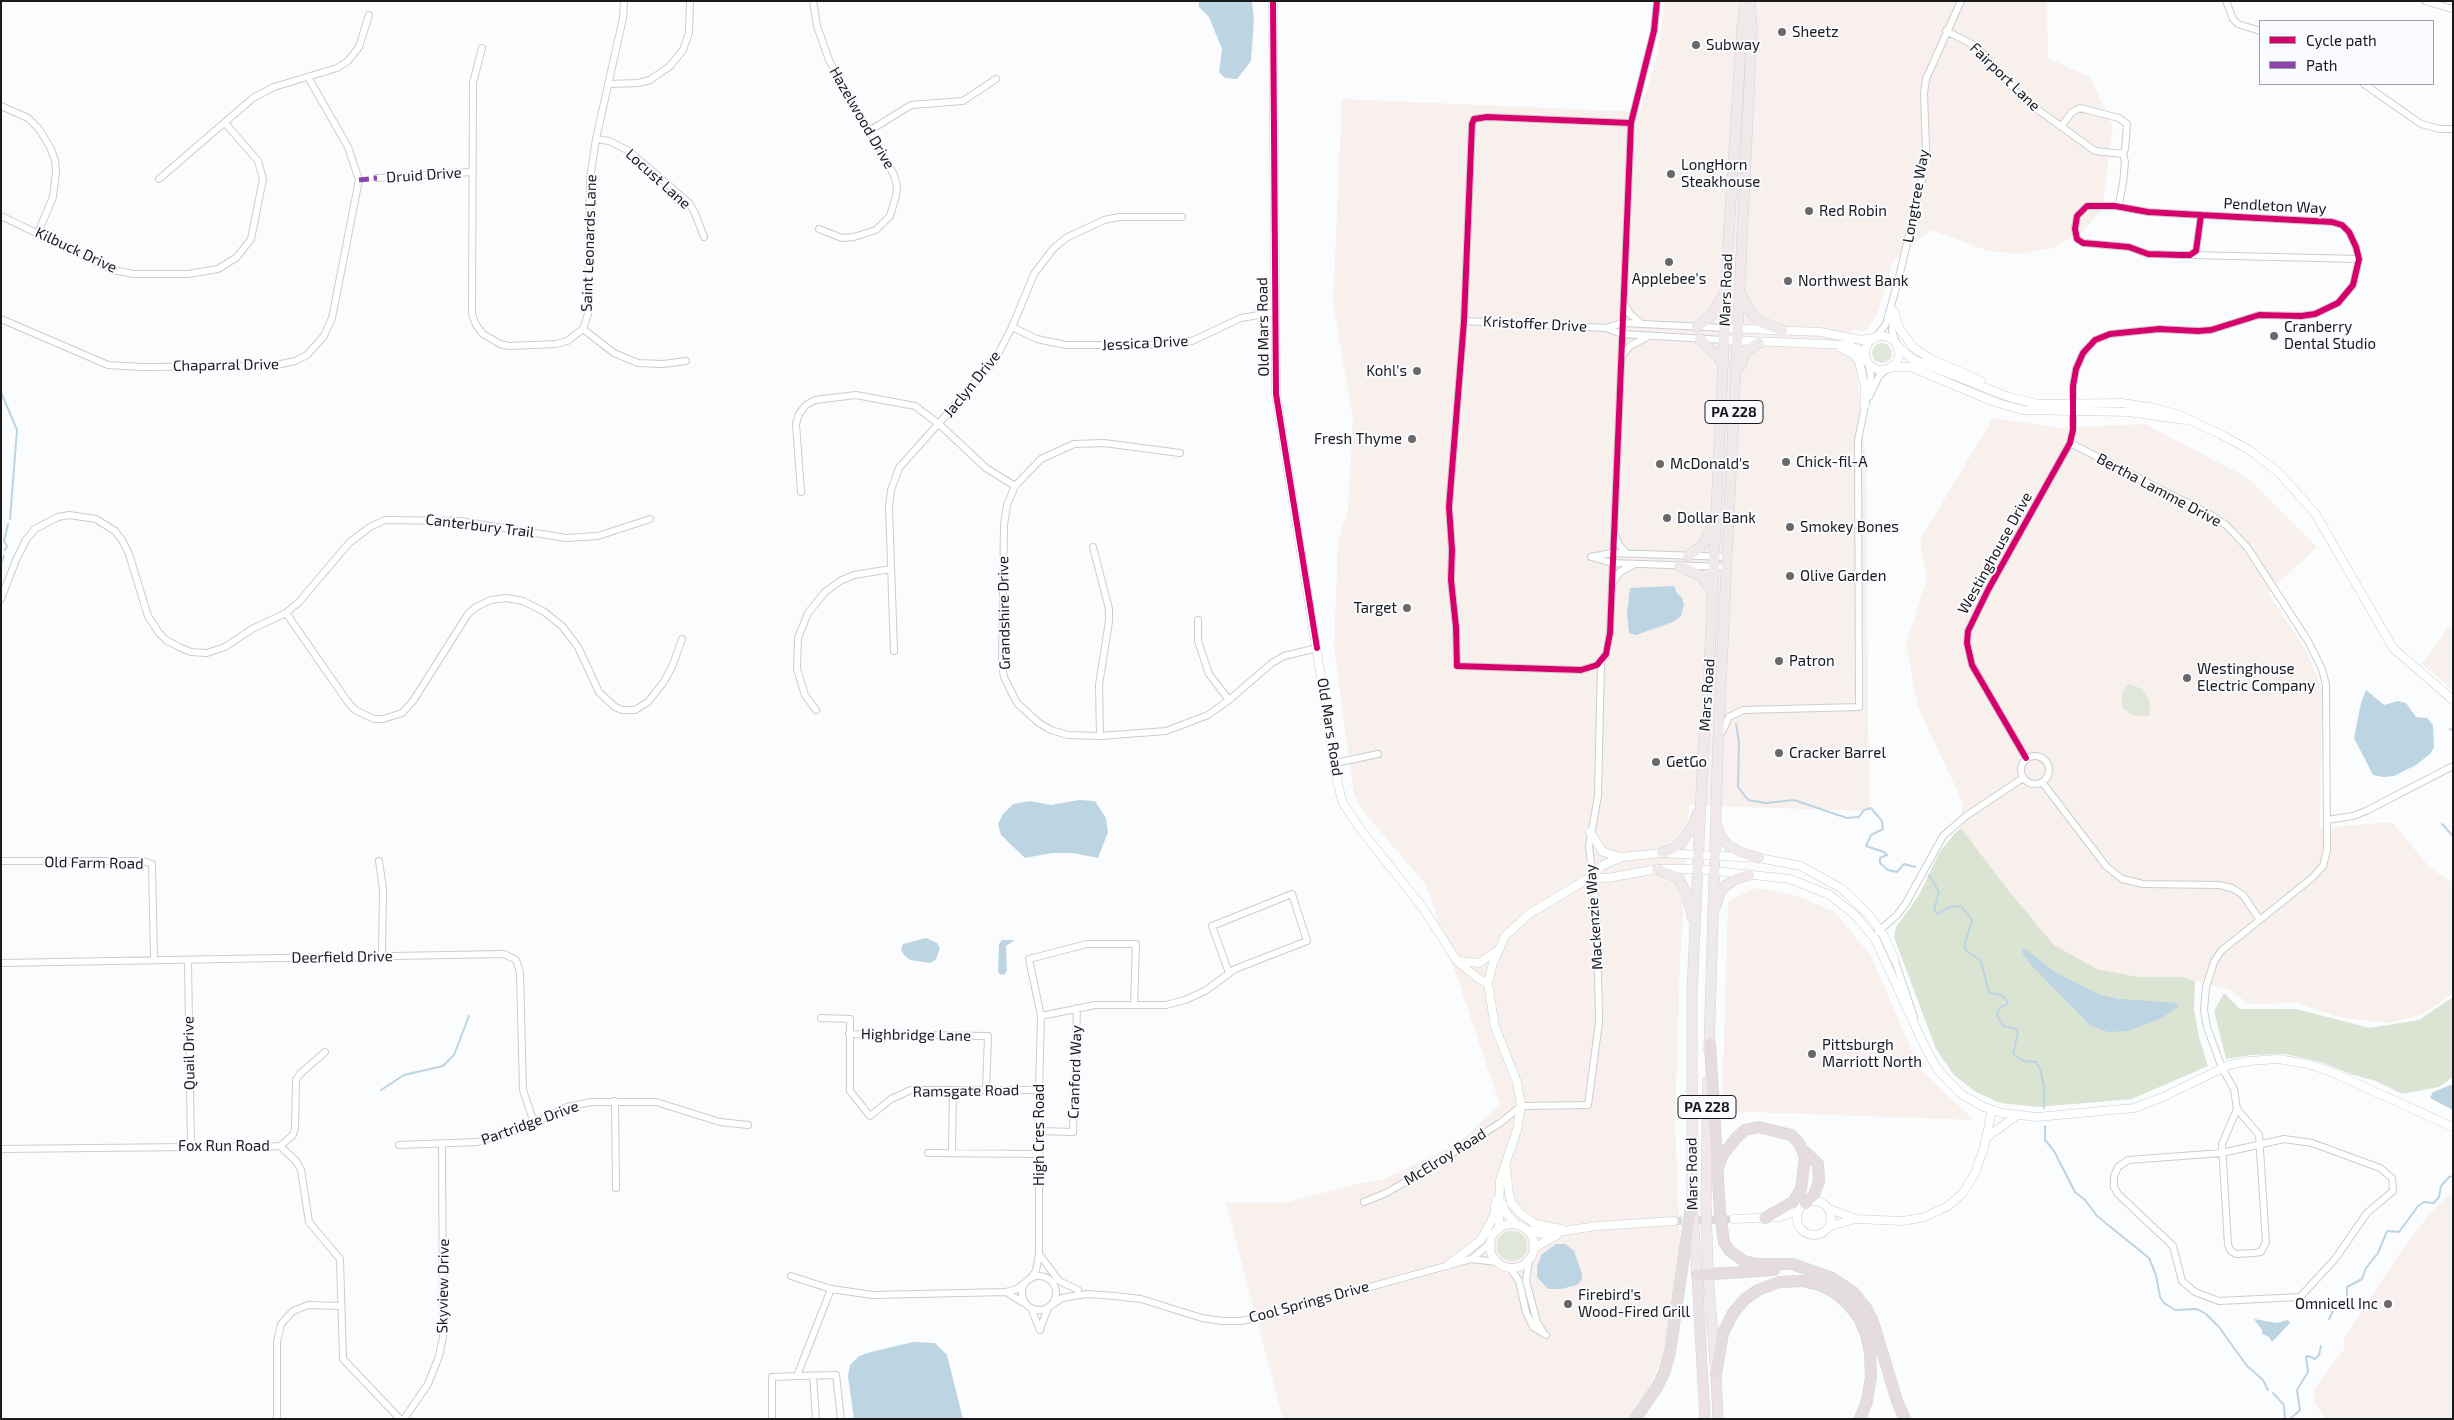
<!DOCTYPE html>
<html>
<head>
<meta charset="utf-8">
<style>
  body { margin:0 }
  #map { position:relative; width:2454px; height:1420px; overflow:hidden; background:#fbfcfe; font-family:"Exo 2",sans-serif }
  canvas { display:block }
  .frame { position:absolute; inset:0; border:2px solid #1a1a1d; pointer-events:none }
  .legend { position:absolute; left:2259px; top:20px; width:175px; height:65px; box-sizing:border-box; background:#fafbff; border:1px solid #a0a1a5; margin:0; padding:6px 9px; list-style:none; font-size:15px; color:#1a1a1d }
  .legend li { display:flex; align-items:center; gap:10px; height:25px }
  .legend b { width:25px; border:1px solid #a0a1a5 }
</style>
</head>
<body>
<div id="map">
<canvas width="2454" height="1420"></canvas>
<div class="frame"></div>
<ul class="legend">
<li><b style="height:6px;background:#d6006c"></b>Cycle path</li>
<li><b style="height:6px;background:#8e44ad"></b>Path</li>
</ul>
</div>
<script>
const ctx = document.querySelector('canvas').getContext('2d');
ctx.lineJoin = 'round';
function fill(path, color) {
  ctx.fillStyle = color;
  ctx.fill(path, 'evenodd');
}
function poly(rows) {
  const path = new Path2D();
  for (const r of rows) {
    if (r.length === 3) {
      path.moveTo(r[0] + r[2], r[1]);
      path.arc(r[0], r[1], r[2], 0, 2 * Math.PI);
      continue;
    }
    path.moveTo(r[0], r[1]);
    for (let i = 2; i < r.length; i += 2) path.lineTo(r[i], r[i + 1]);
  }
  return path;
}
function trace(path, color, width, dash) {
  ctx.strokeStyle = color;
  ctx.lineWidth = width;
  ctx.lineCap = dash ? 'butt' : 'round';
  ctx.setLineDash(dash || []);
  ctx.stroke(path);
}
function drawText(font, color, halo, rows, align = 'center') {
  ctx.font = font + ' "Exo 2",sans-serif';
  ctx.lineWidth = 4;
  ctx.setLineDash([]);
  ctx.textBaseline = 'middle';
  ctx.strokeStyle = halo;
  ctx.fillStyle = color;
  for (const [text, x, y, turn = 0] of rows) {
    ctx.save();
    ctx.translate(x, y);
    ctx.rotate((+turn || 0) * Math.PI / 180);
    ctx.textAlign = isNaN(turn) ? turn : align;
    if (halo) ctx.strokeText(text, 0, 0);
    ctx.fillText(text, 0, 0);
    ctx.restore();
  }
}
fill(poly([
  [1665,1,2047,1,2048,58,2090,77,2113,127,2102,210,2082,232,2053,248,2021,254,1989,251,1931,230,1893,261,1877,315,1865,331,1851,330,1847,353,1856,363,1866,463,1869,811,1689,805,1680,963,1675,1120,1680,1247,1671,1317,1662,1358,1647,1393,1628,1419,1283,1419,1226,1203,1284,1203,1353,1185,1384,1179,1457,1144,1500,1105,1426,885,1363,811,1354,794,1334,648,1338,542,1348,509,1353,420,1333,303,1342,99,1640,112,1658,53],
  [1993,418,2059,428,2145,424,2248,478,2317,547,2268,593,2307,652,2322,689,2320,828,2392,822,2430,868,2453,883,2453,994,2423,1014,2390,1023,2343,1018,2297,1003,2249,1004,2230,990,2182,977,2138,977,2097,969,2054,945,2008,890,1961,828,1962,801,1918,707,1906,644,1927,579,1920,540],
  [2453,621,2453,690,2422,664],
  [1756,888,1797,896,1835,912,1871,956,1920,1069,1974,1120,1722,1111,1728,901],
  [2453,1195,2453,1419,2326,1419,2315,1404,2313,1391,2344,1349,2344,1338,2400,1253,2427,1217,2446,1197]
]), '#f7f0ed');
fill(poly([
  [1882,353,10],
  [2130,684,2142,689,2149,700,2150,714,2147,716,2133,716,2122,707,2122,693,2126,686],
  [1512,1246,15]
]), '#e0e7d8');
fill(poly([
  [1961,828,2008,890,2054,945,2097,969,2138,977,2182,977,2195,981,2194,1010,2199,1037,2208,1066,2132,1099,2038,1107,2000,1103,1976,1092,1954,1075,1936,1049,1894,937,1896,927,1919,895,1939,853,1954,834],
  [2224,993,2240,1009,2296,1009,2370,1028,2419,1020,2453,997,2453,1077,2439,1087,2402,1094,2376,1081,2350,1074,2321,1062,2285,1054,2251,1055,2226,1059,2214,1011]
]), '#dbe3d3');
fill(poly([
  [1199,1,1252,1,1254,20,1251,61,1237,79,1225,78,1219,72,1222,49,1209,17,1199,7],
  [1674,586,1677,593,1682,598,1684,605,1681,616,1673,622,1636,635,1629,633,1627,614,1630,588],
  [2366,690,2384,705,2398,701,2406,703,2416,717,2427,718,2433,725,2434,747,2431,753,2416,765,2394,776,2383,777,2373,775,2354,738,2361,703],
  [1079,800,1095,801,1106,818,1108,832,1098,858,1073,853,1052,853,1025,858,1001,835,998,824,1003,814,1013,804,1030,801,1051,805],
  [926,938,937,943,940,948,936,959,931,963,910,960,904,955,901,950,903,944],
  [1002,940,1015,940,1006,946,1007,971,1004,975,999,974,998,970,999,944],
  [2024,948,2055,972,2100,995,2120,999,2166,1002,2176,1003,2178,1007,2160,1019,2128,1031,2108,1032,2091,1026,2031,965,2022,952],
  [2453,1084,2453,1110,2430,1098,2433,1092],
  [1556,1244,1565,1244,1574,1251,1582,1274,1582,1279,1577,1285,1561,1289,1548,1289,1537,1277,1537,1266,1542,1254],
  [2254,1319,2277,1323,2288,1320,2290,1323,2272,1342,2269,1337,2262,1334,2262,1330],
  [913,1342,935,1343,947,1355,963,1419,854,1419,848,1376,850,1365,859,1356,871,1352]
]), '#bdd4e3');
trace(poly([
  [1,392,17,430,10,519],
  [5,550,7,546,4,541,8,524],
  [1,564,4,556],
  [1736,724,1739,742,1738,787,1748,800,1766,803,1794,800,1847,818,1859,817,1864,810,1871,808,1882,821,1883,829,1871,835,1866,846,1884,852,1887,855,1880,858,1880,863,1888,870,1897,872,1904,864,1915,867],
  [2450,729,2453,731],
  [2442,824,2453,836],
  [1929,875,1939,892,1934,910,1937,914,1950,907,1961,906,1972,920,1964,947,1967,951,1981,961,1989,993,2001,995,2008,1002,2006,1005,2000,1007,1997,1015,2003,1026,2016,1029,2018,1032,2013,1054,2024,1061,2036,1062,2040,1069,2044,1086,2044,1108],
  [381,1090,404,1075,443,1066,454,1055,469,1016],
  [2045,1126,2045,1140,2054,1151,2075,1192,2085,1200,2097,1216,2149,1258,2156,1275,2160,1297,2164,1303,2175,1310,2197,1309,2206,1314,2219,1327,2247,1366,2263,1380,2268,1390],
  [2329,1319,2337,1303,2347,1300,2347,1287,2362,1279,2366,1268,2378,1253,2387,1231,2399,1232,2418,1206,2424,1202,2434,1203,2439,1197,2441,1186,2449,1177,2453,1176],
  [2273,1393,2284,1405,2285,1419],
  [2290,1419,2300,1410,2297,1390,2308,1372,2306,1357,2308,1356,2315,1359,2319,1355,2321,1346]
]), '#bdd4e3', 2);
trace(poly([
  [1674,1221,1734,1219]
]), '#d9dadc', 8, [8, 4]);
const minor = poly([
  [813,1,817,26,829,60,894,175,897,186,896,196,890,216,876,230,854,237,842,238,819,229],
  [2226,1,2233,19,2238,24,2260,31],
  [2425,1,2453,9],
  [1946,31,1976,46,2023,99,2095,151,2123,154,2125,162,2123,183,2119,204,2115,206],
  [482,48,473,83,472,314,476,325,483,334,500,344,509,346,556,344,567,341,583,329,588,314,590,178,596,139,623,18,624,1],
  [608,84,638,83,650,80,670,66,683,50,689,33,690,1],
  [2364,84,2421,124,2440,129,2453,129],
  [1,106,28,118,39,129,50,147,55,160,56,172,53,197,38,233],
  [1631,123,1487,117,1474,119,1472,124,1464,321,1449,507,1452,550,1451,580,1456,627,1457,666,1581,670,1597,665,1606,654,1610,633,1631,123,1654,31,1657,1],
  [2061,127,2072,112,2080,108,2119,118,2127,124,2125,149,2123,154],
  [869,131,911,105,963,101,996,79],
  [596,139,609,141,629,151,688,202,694,211,704,237],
  [377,178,471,172],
  [159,179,253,98,274,87,337,68,348,61,359,47,369,15],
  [1,216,113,270,134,274,188,274,218,269,237,257,251,239,263,179,258,161,225,123],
  [2191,255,2359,259],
  [1625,305,1630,314,1641,323],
  [1894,313,1892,330,1896,343],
  [1,319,108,365,142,367,272,366,295,361,307,355,324,336,332,318,359,180,348,147,308,77],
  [1464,321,1606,328,1622,334,1724,340],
  [1012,327,1037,339,1066,345,1154,345,1192,341,1241,318,1276,312],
  [1606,328,1623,323,1725,328],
  [583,329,614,353,638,363,663,364,686,361],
  [1876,337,1886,324,1899,277,1921,184,1926,149,1924,93,1926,79,1961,1],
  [1622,356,1630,346,1647,337],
  [1869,397,1879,376,1888,368],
  [2070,443,2211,515,2226,525,2247,547,2308,641,2322,669,2326,685,2327,850,2323,866,2312,878,2221,951,2214,962,2206,987,2204,1010,2207,1027,2222,1068,2234,1089,2237,1109,2222,1144,2228,1245,2231,1251,2236,1254,2254,1253,2261,1252,2266,1242,2259,1135,2237,1109],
  [1180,453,1104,443,1074,444,1041,459,1015,486,1007,505,1004,525,1002,664,1004,677,1017,703,1039,723,1051,730,1068,735,1100,736,1166,731,1208,715,1229,700,1272,663,1284,656,1317,648],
  [801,492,796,424,799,414,806,405,815,400,856,395,915,406,939,424,986,468,1015,486],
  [1615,535,1619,545,1627,553],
  [1093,547,1109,609,1109,621,1099,685,1100,736],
  [1591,557,1612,553,1728,557],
  [1592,557,1612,563,1727,567],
  [1613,582,1620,572,1633,565],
  [1,599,16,560,26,540,35,529,58,517,69,515,96,519,115,531,122,540,129,554,148,616,159,633,166,640,179,647,191,652,207,653,225,647,252,629,286,613,299,602,349,543,370,527,385,520,460,521,566,538,598,536,650,519],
  [286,613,347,701,355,710,374,719,383,719,402,713,413,701,468,614,476,607,491,600,506,598,523,601,543,611,562,626,578,647,599,692,615,707,622,710,635,710,648,702,663,683,672,667,682,639],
  [1198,620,1198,641,1209,674,1229,700],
  [894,651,889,507,891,490,899,468,995,360,1012,327,1034,274,1053,249,1066,238,1104,220,1119,217,1182,217],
  [816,710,805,695,797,669,798,638,808,613,825,592,840,581,854,575,891,569],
  [1722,732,1729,717,1743,710,1859,707,1858,440,1871,377,1868,362],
  [2035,770,14],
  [2026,758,1972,665,1967,643,1968,631,1988,590,2070,443,2073,430,2073,386,2076,369,2083,353,2095,340,2110,334,2159,329,2198,331,2211,330,2259,315,2301,316,2315,314,2338,303,2353,285,2359,259,2356,247,2349,232,2342,225,2332,222,2201,215,2196,251,2190,255,2180,255,2148,254,2129,247,2083,243,2077,239,2075,229,2077,216,2087,206,2115,206,2148,212,2201,215],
  [1335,763,1378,754],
  [2042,782,2106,866,2122,879,2143,884,2219,885,2232,888,2243,895,2259,919],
  [2327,820,2353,816,2366,811,2453,766],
  [1,861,143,861,152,864,154,959],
  [379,861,383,889,382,956],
  [1878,932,1897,915,1906,903,1943,836,1966,816,2023,778],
  [1894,958,1914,1017],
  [188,961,191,1146],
  [1,963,504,954,516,960,520,972,523,1090,534,1123],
  [1041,1016,1095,1005,1166,1005,1185,1000,1205,991,1235,969,1307,941,1292,894,1212,926,1229,973],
  [821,1018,850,1019,850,1091,870,1116,891,1099,911,1090,1039,1090],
  [849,1034,988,1036,986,1090],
  [615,1101,616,1188],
  [1039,1131,1073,1132,1077,1008],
  [2284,1139,2312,1143,2380,1168,2392,1178,2393,1191,2367,1213,2335,1259,2300,1297,2219,1301,2195,1292,2182,1281,2173,1246,2118,1194,2114,1187,2114,1176,2118,1167,2128,1160,2222,1153,2284,1139],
  [399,1145,478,1142,523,1128,567,1107,591,1102,656,1102,720,1122,748,1125],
  [280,1146,293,1135,295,1128,296,1080,300,1074,325,1052],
  [1,1149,280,1146,296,1161,301,1170,309,1222,340,1259,343,1359,400,1419],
  [928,1153,1039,1154],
  [952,1153,953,1090],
  [1364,1202,1386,1193,1416,1176,1500,1123,1521,1106,1588,1105,1599,1022,1597,917,1589,846,1598,796,1601,662],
  [1039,1254,1059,1281,1078,1290],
  [1472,1259,1491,1242],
  [1529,1260,1526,1281,1537,1322,1543,1332],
  [1510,1268,1519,1281,1526,1312,1533,1327,1546,1335],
  [1039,1293,17],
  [791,1276,831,1289,873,1295,1006,1292,1017,1289,1025,1283],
  [1030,1279,1036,1271,1039,1254,1039,1090,1041,1016,1029,959,1087,944,1136,944,1134,1005],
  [1006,1292,1024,1303],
  [1052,1305,1062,1298,1073,1296,1088,1294,1115,1296,1141,1299,1202,1318,1222,1321,1240,1321,1258,1318,1471,1259,1497,1262],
  [1031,1308,1040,1330],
  [1040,1329,1048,1308],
  [797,1376,836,1375,841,1419],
  [813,1376,816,1419],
  [277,1419,277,1342,281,1324,293,1311,308,1305,341,1306],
  [404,1419,428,1384,439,1356,443,1337,442,1144],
  [772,1419,772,1377,797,1376,831,1289]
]);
const tertiary = poly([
  [1273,1,1276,394,1338,785,1343,803,1358,826,1423,908,1457,961,1479,979,1488,983],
  [1894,311,1899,328,1914,348,1931,359,1981,381],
  [1725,328,1820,332,1861,340,1873,338],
  [1882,353,17],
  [1724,340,1848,345,1859,350,1866,359],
  [1897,345,1912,359,2009,397,2038,404,2122,403,2149,407,2177,414,2220,434,2248,449,2278,472,2315,513,2393,648,2453,700],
  [1841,348,1853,354,1859,361,1865,388,1865,405],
  [1891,367,1911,367,1994,402,2023,410,2129,412,2185,420],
  [1590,832,1603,852,1620,857],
  [1591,877,1608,878,1657,869,1698,869,1790,879,1830,895,1856,916,1875,939,1925,1047,1938,1070,1961,1094,1984,1107,2002,1113,2037,1117,2134,1108,2163,1097,2229,1065,2249,1061,2278,1059,2308,1064,2329,1071,2453,1127],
  [1459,961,1479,963,1495,952],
  [1987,1137,2016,1116],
  [1506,1168,1509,1194,1512,1204,1519,1212,1535,1224,1561,1229],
  [1814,1218,17],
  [1503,1204,1506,1213,1517,1225],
  [1829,1209,1856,1219,1903,1221,1925,1217,1948,1206,1963,1193,1975,1173,1984,1148,1992,1110],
  [1734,1219,1780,1217,1798,1211],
  [1512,1246,22],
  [1830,1226,1856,1219],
  [1499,1229,1500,1180,1517,1130,1521,1106,1517,1082,1495,1027,1488,983,1493,963,1505,936,1529,914,1591,877,1601,866,1622,857,1662,853,1759,858,1801,866,1842,889,1869,915,1884,936,1894,958],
  [1527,1230,1543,1234,1597,1226,1674,1221],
  [1534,1248,1557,1235],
  [1448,1265,1481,1240,1494,1216,1496,1200]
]);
const primary = poly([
  [1742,295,1750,312,1759,321,1782,330],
  [1697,327,1712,315,1725,291],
  [1700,339,1724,363],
  [1741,365,1746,351,1759,343],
  [1688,556,1703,545,1712,525],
  [1679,566,1701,576,1712,592],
  [1717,826,1722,838,1729,846,1742,853,1759,858],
  [1662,853,1676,847,1683,840,1693,826,1697,814],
  [1657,869,1676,877,1681,883,1688,897,1692,917],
  [1716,906,1719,895,1725,886,1736,879,1749,875],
  [1709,1051,1718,745,1752,28,1750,1],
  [1708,1081,1706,1204,1708,1274,1715,1363],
  [1697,1275,1692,1200,1692,993,1703,753,1708,696,1729,229,1742,27,1746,2]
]);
const trunk = poly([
  [1697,1275,1705,1419],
  [1716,1374,1718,1419]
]);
const motorway = poly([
  [1710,1044,1720,1213,1724,1242,1729,1250,1744,1261,1755,1264,1792,1264,1832,1278,1853,1292,1866,1308,1873,1322,1897,1401,1905,1419],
  [1804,1151,1818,1164,1819,1181,1814,1195,1805,1203],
  [1719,1165,1722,1156,1737,1137,1745,1130,1759,1127,1791,1135,1799,1143,1805,1157,1801,1189,1793,1202,1765,1218],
  [1697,1275,1774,1270],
  [1716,1374,1723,1333,1733,1313,1744,1300,1758,1290,1779,1282,1803,1281,1819,1285,1835,1293,1849,1305,1859,1318,1866,1334,1870,1353,1871,1377,1867,1401,1860,1419],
  [1635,1419,1656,1389,1664,1373,1670,1352,1692,1200]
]);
trace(minor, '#cdcdd0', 8);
trace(tertiary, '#cdcdd0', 9);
trace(primary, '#d4d5d6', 11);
trace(trunk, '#d4d5d6', 11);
trace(motorway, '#d4d5d6', 12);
trace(minor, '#feffff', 6);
trace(tertiary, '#feffff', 8);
trace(primary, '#efe9eb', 10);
trace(trunk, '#eae2e5', 10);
trace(motorway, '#e5dcdf', 11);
trace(poly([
  [359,180,377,178]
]), '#8e44ad', 5, [10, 5]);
trace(poly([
  [1273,1,1276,394,1317,648],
  [1631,123,1487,117,1474,119,1472,124,1464,321,1449,507,1452,550,1451,580,1456,627,1457,666,1581,670,1597,665,1606,654,1610,633,1631,123,1654,31,1657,1],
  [2026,758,1972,665,1967,643,1968,631,1988,590,2070,443,2073,430,2073,386,2076,369,2083,353,2095,340,2110,334,2159,329,2198,331,2211,330,2259,315,2301,316,2315,314,2338,303,2353,285,2359,259,2356,247,2349,232,2342,225,2332,222,2201,215,2196,251,2190,255,2180,255,2148,254,2129,247,2083,243,2077,239,2075,229,2077,216,2087,206,2115,206,2148,212,2201,215]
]), '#d6006c', 6);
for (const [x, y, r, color] of [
  [1782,32,5,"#69696c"],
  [1696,45,5,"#69696c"],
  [1671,174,5,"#69696c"],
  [1809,211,5,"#69696c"],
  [1669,262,5,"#69696c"],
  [1788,281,5,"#69696c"],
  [2274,336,5,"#69696c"],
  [1417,371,5,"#69696c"],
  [1412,439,5,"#69696c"],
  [1786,462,5,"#69696c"],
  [1660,464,5,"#69696c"],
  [1667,518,5,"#69696c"],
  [1790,527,5,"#69696c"],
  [1790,576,5,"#69696c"],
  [1407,608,5,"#69696c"],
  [1779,661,5,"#69696c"],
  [2187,678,5,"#69696c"],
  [1779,753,5,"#69696c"],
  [1656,762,5,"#69696c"],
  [1812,1054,5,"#69696c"],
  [1568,1304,5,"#69696c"],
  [2388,1304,5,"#69696c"]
]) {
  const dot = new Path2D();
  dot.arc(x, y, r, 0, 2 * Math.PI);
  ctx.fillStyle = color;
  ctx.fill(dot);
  trace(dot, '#fafbff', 2);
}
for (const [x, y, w] of [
  [1734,412,58],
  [1707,1107,58]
]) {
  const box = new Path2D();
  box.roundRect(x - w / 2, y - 11.5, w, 23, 4);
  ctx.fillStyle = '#fafbff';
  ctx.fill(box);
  trace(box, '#1a1a1d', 1);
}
drawText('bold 14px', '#1a1a1d', null, [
  ["PA 228",1734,412],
  ["PA 228",1707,1107]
]);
drawText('15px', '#1a1a1d', '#fafbff', [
  ["Sheetz",1792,32],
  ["Subway",1706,45],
  ["LongHorn",1681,165],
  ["Steakhouse",1681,182],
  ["Red Robin",1819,211],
  ["Applebee's",1669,279,"center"],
  ["Northwest Bank",1798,281],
  ["Cranberry",2284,327],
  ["Dental Studio",2284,344],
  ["Kohl's",1407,371,"right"],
  ["Fresh Thyme",1402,439,"right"],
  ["Chick-fil-A",1796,462],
  ["McDonald's",1670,464],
  ["Dollar Bank",1677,518],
  ["Smokey Bones",1800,527],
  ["Olive Garden",1800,576],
  ["Target",1397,608,"right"],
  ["Patron",1789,661],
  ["Westinghouse",2197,669],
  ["Electric Company",2197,686],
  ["Cracker Barrel",1789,753],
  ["GetGo",1666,762],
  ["Pittsburgh",1822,1045],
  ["Marriott North",1822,1062],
  ["Firebird's",1578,1295],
  ["Wood-Fired Grill",1578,1312],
  ["Omnicell Inc",2378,1304,"right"]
], 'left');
drawText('15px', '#1a1a1d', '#fafbff', [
  ["Fairport Lane",2005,77,44],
  ["Hazelwood Drive",862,118,60],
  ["Druid Drive",424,175,-4],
  ["Locust Lane",658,179,42],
  ["Longtree Way",1916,196,-80],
  ["Pendleton Way",2275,206,3],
  ["Saint Leonards Lane",589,243,-88],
  ["Kilbuck Drive",76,250,25],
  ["Mars Road",1726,290,-88],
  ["Kristoffer Drive",1535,324,3],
  ["Old Mars Road",1263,327,-91],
  ["Jessica Drive",1145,343,-3],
  ["Chaparral Drive",226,365,-1],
  ["Jaclyn Drive",972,384,-51],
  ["Bertha Lamme Drive",2159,490,28],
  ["Canterbury Trail",480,526,7],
  ["Westinghouse Drive",1995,553,-61],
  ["Grandshire Drive",1004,613,-91],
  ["Mars Road",1707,695,-86],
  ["Old Mars Road",1330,727,81],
  ["Old Farm Road",94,863,1],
  ["Mackenzie Way",1594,917,-94],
  ["Deerfield Drive",342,957,-1],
  ["Highbridge Lane",916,1035,1],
  ["Quail Drive",189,1053,-91],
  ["Cranford Way",1075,1072,-88],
  ["Ramsgate Road",966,1091,-1],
  ["Partridge Drive",530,1123,-20],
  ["High Cres Road",1039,1135,-90],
  ["Fox Run Road",224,1146],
  ["McElroy Road",1445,1157,-32],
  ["Mars Road",1692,1174,-91],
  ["Skyview Drive",443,1286,-89],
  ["Cool Springs Drive",1309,1302,-15]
]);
</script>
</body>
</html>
